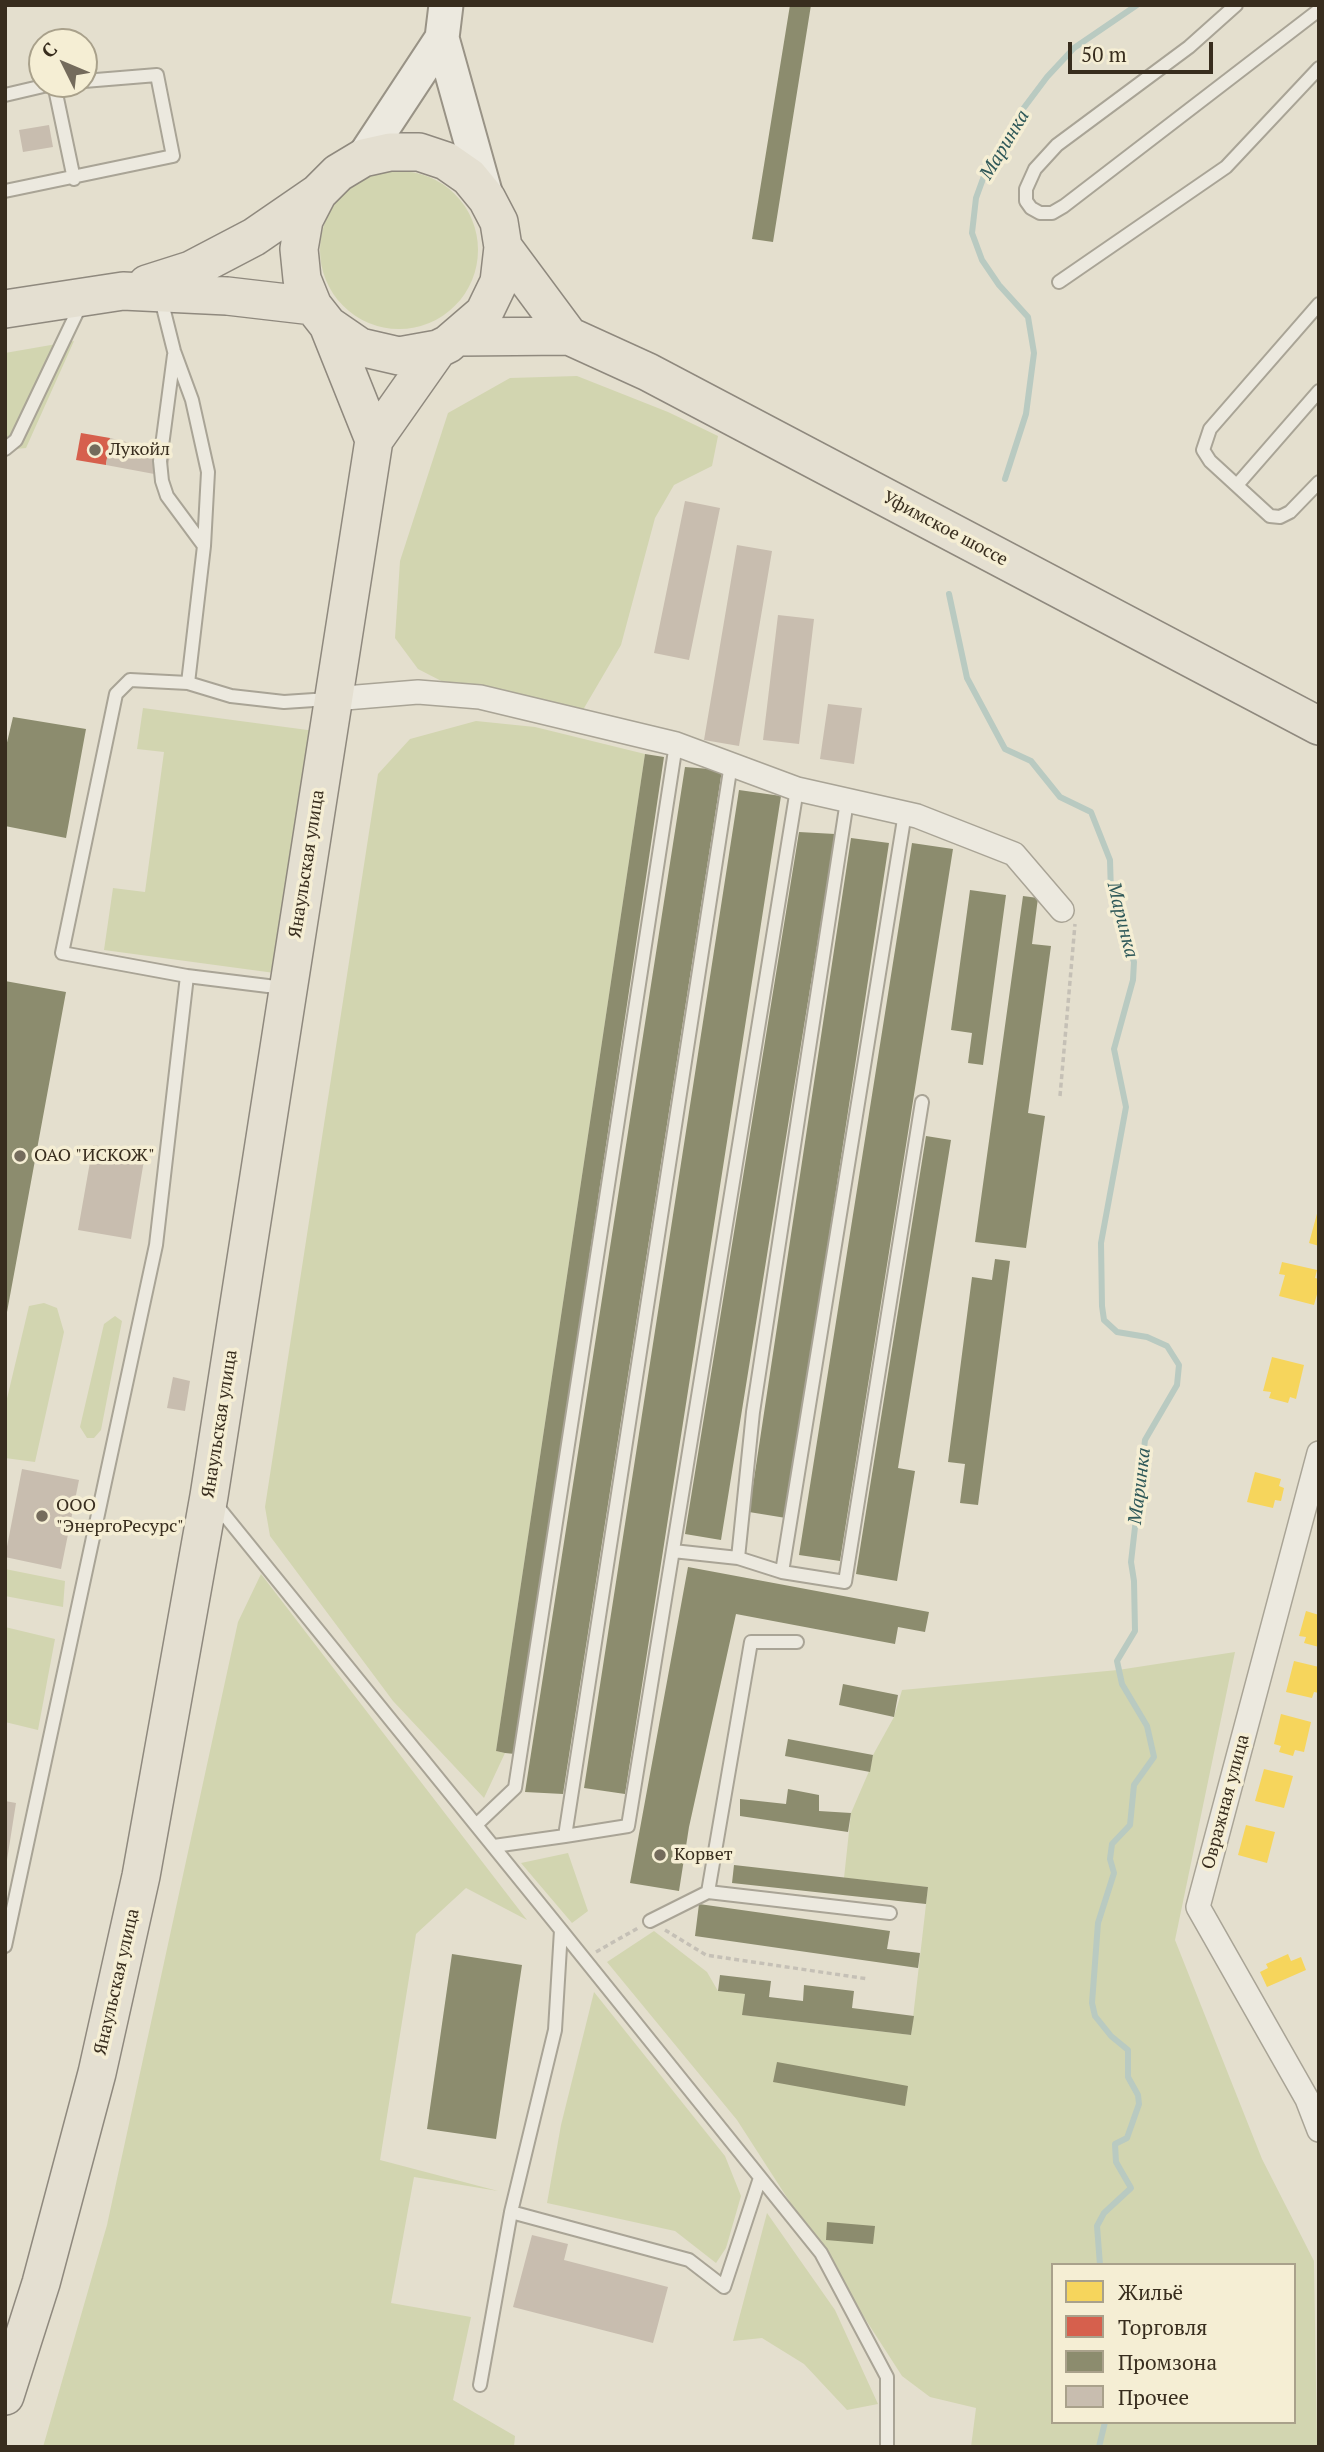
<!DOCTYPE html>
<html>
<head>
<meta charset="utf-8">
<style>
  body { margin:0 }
  #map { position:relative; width:1324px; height:2452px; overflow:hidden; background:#e4dfce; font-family:"PT Serif",serif }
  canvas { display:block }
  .frame { position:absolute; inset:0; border:7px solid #382d1e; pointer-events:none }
  .legend { position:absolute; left:1051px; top:2263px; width:245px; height:161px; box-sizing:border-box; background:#f5eed4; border:2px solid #a9a18b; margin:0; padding:9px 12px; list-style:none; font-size:21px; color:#382d1e }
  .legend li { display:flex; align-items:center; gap:14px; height:35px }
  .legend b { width:35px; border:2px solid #a9a18b }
  .north { position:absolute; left:28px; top:28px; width:70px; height:70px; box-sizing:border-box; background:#f5eed4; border:2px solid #a9a18b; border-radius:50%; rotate:313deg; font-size:19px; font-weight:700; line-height:28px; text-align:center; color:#382d1e }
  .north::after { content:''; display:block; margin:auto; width:24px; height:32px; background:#746b5c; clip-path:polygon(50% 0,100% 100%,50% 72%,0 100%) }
  .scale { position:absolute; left:1068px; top:42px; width:145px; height:32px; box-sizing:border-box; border:4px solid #382d1e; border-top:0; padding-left:9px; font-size:21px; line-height:24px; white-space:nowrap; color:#382d1e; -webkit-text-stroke:5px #f5eed4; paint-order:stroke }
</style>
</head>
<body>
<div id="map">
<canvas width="1324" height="2452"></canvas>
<div class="frame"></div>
<ul class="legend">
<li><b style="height:19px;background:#f6d55c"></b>Жильё</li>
<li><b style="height:19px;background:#d6604d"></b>Торговля</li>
<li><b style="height:19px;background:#8c8c6e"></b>Промзона</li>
<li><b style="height:19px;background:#c8bdaf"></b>Прочее</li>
</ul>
<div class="north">С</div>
<div class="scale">50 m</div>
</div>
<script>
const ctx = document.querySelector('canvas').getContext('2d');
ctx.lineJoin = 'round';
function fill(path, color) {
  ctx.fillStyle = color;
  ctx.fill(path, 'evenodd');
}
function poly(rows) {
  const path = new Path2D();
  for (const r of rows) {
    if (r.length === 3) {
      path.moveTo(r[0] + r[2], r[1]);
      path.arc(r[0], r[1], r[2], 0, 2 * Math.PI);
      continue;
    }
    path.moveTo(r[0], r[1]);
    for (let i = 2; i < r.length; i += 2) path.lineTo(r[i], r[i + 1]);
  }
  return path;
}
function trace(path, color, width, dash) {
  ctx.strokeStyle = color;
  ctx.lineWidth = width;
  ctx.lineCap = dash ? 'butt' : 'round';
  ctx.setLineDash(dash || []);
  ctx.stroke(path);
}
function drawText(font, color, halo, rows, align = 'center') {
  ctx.font = font + ' "PT Serif",serif';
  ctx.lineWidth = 7;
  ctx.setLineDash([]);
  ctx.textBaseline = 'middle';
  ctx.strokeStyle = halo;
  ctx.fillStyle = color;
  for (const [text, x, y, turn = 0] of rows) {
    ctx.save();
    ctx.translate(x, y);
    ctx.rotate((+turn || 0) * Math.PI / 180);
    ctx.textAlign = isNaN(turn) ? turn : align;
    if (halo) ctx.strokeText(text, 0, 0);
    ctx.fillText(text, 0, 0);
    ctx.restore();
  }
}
fill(poly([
  [399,250,79],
  [74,341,26,448,5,450,5,353],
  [577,376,668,412,718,436,712,466,674,485,655,518,621,645,580,715,455,688,418,669,395,638,400,561,448,413,510,378],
  [143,708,315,731,282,974,104,950,113,888,145,892,164,752,137,749],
  [476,721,535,727,645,754,496,1751,505,1753,484,1798,393,1701,270,1536,265,1507,378,774,410,739],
  [44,1303,57,1308,64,1332,35,1462,5,1458,5,1407,29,1306],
  [115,1316,122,1321,101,1430,94,1438,87,1438,80,1427,104,1324],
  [5,1569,65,1581,63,1607,5,1596],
  [261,1574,527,1920,466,1888,416,1934,380,2160,498,2191,414,2177,391,2303,471,2317,453,2400,515,2436,514,2447,43,2447,107,2225,238,1622],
  [5,1627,55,1639,38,1730,5,1722],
  [1235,1652,1175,1940,1262,2159,1314,2261,1317,2447,971,2447,976,2408,930,2397,902,2376,737,2120,607,1962,654,1931,707,1972,718,1991,745,1994,743,2015,911,2035,928,1887,844,1878,851,1813,870,1769,873,1755,894,1717,902,1690,1118,1670],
  [1053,2265,1294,2265,1294,2422,1053,2422],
  [568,1853,588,1911,572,1923,521,1863],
  [594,1992,725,2156,741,2196,726,2248,716,2263,675,2231,547,2203,561,2125],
  [767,2213,835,2310,878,2404,847,2410,804,2364,762,2338,733,2341]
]), '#d2d5b0');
fill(poly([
  [1318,1210,1319,1210,1319,1246,1309,1243],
  [1282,1262,1317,1270,1315,1278,1319,1279,1319,1287,1314,1305,1279,1296,1285,1275,1279,1274],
  [1272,1357,1304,1365,1296,1399,1290,1397,1288,1403,1269,1398,1271,1392,1263,1391],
  [1255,1472,1281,1479,1279,1486,1284,1488,1281,1501,1275,1500,1273,1508,1247,1502],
  [1306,1611,1319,1615,1319,1647,1304,1643,1306,1637,1299,1636],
  [1294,1661,1319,1667,1319,1693,1314,1692,1312,1698,1286,1692],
  [1281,1714,1311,1722,1304,1752,1295,1750,1293,1756,1279,1752,1281,1746,1274,1744],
  [1264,1769,1293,1776,1284,1808,1255,1801],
  [1246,1825,1275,1832,1267,1863,1238,1855],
  [1288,1954,1291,1961,1301,1957,1306,1970,1267,1987,1260,1972,1268,1968,1266,1964]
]), '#f6d55c');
fill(poly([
  [81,433,110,438,106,465,76,460]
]), '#d6604d');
fill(poly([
  [790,5,811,5,773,242,752,239],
  [13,717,86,729,66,838,5,826,5,751],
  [645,754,664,757,515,1754,505,1753,496,1751],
  [685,767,722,770,563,1794,525,1792],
  [739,790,781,796,625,1794,584,1788],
  [799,832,835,834,721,1540,685,1534],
  [851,838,889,843,786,1518,749,1512],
  [912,843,953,849,840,1561,799,1555],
  [970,890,1006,895,983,1065,968,1063,972,1033,951,1030],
  [1023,896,1038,898,1032,944,1051,946,1028,1113,1045,1116,1026,1248,975,1242],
  [5,981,66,992,7,1312,5,1312],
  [926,1136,951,1140,898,1468,915,1471,897,1581,856,1574],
  [995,1259,1010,1261,978,1505,960,1503,965,1464,948,1462,972,1277,992,1280],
  [688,1567,929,1612,925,1632,898,1627,895,1644,736,1614,689,1827,679,1891,630,1883],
  [843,1684,898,1695,894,1717,839,1705],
  [788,1739,873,1755,870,1772,785,1756],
  [788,1789,819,1795,819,1811,851,1813,848,1832,740,1816,740,1799,786,1804],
  [734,1865,928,1887,926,1904,732,1883],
  [699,1904,890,1931,887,1949,920,1953,918,1968,695,1936],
  [452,1954,522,1965,496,2139,427,2129],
  [720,1975,771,1981,769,1997,803,2001,804,1985,854,1991,852,2008,914,2016,911,2035,742,2015,745,1994,718,1991],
  [777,2062,908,2086,905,2106,773,2082],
  [827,2222,875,2226,873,2244,826,2240]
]), '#8c8c6e');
trace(poly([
  [1005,479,1026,414,1034,353,1028,317,999,285,982,260,972,233,976,198,988,165,1020,113,1047,77,1074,48,1137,5],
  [949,594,967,678,1005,749,1031,761,1060,797,1091,812,1110,860,1111,893,1134,962,1133,980,1114,1049,1126,1107,1101,1243,1102,1306,1104,1320,1117,1332,1147,1337,1167,1346,1179,1365,1177,1385,1145,1440,1131,1562,1134,1581,1135,1631,1117,1661,1122,1684,1147,1726,1154,1757,1134,1785,1130,1825,1112,1844,1110,1859,1114,1873,1098,1923,1092,2003,1095,2016,1111,2036,1128,2050,1128,2077,1138,2095,1139,2104,1127,2138,1115,2144,1116,2162,1131,2188,1104,2213,1097,2226,1100,2265],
  [1099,2447,1105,2422]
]), '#b9cac1', 6);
fill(poly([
  [49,125,53,147,23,152,19,130],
  [110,438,171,453,165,476,106,465],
  [685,501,720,508,689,660,654,653],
  [737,545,772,551,739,746,704,740],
  [778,615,814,619,799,744,763,740],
  [828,704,862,708,854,764,820,759],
  [93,1145,145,1154,131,1239,78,1230],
  [173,1377,190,1381,185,1411,167,1408],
  [22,1469,79,1480,61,1569,5,1557],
  [5,1801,16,1803,7,1860,5,1860],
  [532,2235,568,2244,564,2260,668,2287,653,2343,513,2307]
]), '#c8bdaf');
const lane = poly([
  [1236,5,1189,47,1057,145,1035,169,1026,189,1026,201,1031,208,1040,213,1052,213,1064,206,1319,10],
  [54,84,74,179],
  [5,95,52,84],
  [5,191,173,156,157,75,84,81],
  [1059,282,1226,167,1319,68],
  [160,295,174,351,192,400,208,472,204,546,188,683,231,696,284,702,329,699],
  [1319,304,1210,429,1203,450,1210,461,1270,516,1280,517,1290,512,1319,482],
  [174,355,160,461,162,481,167,496,204,546],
  [5,449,16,440,81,304],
  [1237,485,1319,391],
  [187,976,62,953,116,694,130,680,188,683],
  [214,1502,561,1930],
  [673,1551,738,1558,753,1412,847,801],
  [738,1558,782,1572,905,813],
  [782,1572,845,1582,922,1102],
  [476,1825,515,1788,676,744],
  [565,1836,628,1826,797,789],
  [494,1846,565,1836,731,764],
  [708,1892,751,1642,797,1642],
  [650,1921,708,1892,890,1913],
  [5,1946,156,1245,187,976,284,988],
  [760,2178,724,2287,689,2260,511,2212,555,2030,561,1930,821,2253,887,2377,887,2447],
  [480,2385,511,2212]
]);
const street = poly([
  [333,699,418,692,480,697,676,744,797,789,917,816,1014,854,1062,910],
  [1319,1453,1198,1907,1307,2099,1319,2130]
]);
const secondary = poly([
  [446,5,442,38,487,199],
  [363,158,442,38]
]);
const primary = poly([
  [503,247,499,282,484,313,448,344,438,349,399,356,360,347,328,325,313,306,302,279,299,249,304,220,318,193,338,173,363,158,390,152,419,152,446,161,469,177,487,199,499,222,503,247,569,336],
  [147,284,191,270,254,237,318,193],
  [5,309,123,291,227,296,313,306],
  [328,325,374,440],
  [459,337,569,336,648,372,1319,726],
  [5,2396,41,2283,97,2073,141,1876,209,1496,374,440,438,349]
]);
trace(lane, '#a9a496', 16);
trace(street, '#a9a496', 26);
trace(secondary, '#999386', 37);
trace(primary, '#8f897e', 40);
trace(poly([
  [1060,1096,1075,924],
  [665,1930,706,1955,868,1979],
  [596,1952,638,1928]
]), '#c5c0b6', 3.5, [5, 3.5]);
trace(lane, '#ece9df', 12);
trace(street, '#ece9df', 23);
trace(secondary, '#ece9df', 33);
trace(primary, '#e4dfd1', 37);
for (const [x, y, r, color] of [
  [95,450,7,"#746b5c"],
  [20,1156,7,"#746b5c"],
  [42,1516,7,"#746b5c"],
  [660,1855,7,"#746b5c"]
]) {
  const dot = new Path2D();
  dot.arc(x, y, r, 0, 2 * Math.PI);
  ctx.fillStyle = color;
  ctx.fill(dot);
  trace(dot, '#f5eed4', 2.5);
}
drawText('18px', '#382d1e', '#f5eed4', [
  ["Лукойл",109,450],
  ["ОАО \"ИСКОЖ\"",34,1156],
  ["ООО",56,1506],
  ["\"ЭнергоРесурс\"",56,1527],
  ["Корвет",674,1855]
], 'left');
drawText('18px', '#382d1e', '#f5eed4', [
  ["Уфимское шоссе",945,529,28],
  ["Янаульская улица",307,864,-81],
  ["Янаульская улица",220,1424,-81],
  ["Овражная улица",1226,1802,-75],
  ["Янаульская улица",117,1982,-77]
]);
drawText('italic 19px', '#2e5858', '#f5eed4', [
  ["Маринка",1005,145,-59],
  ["Маринка",1122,920,76],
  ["Маринка",1140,1486,-83]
]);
</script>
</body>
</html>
